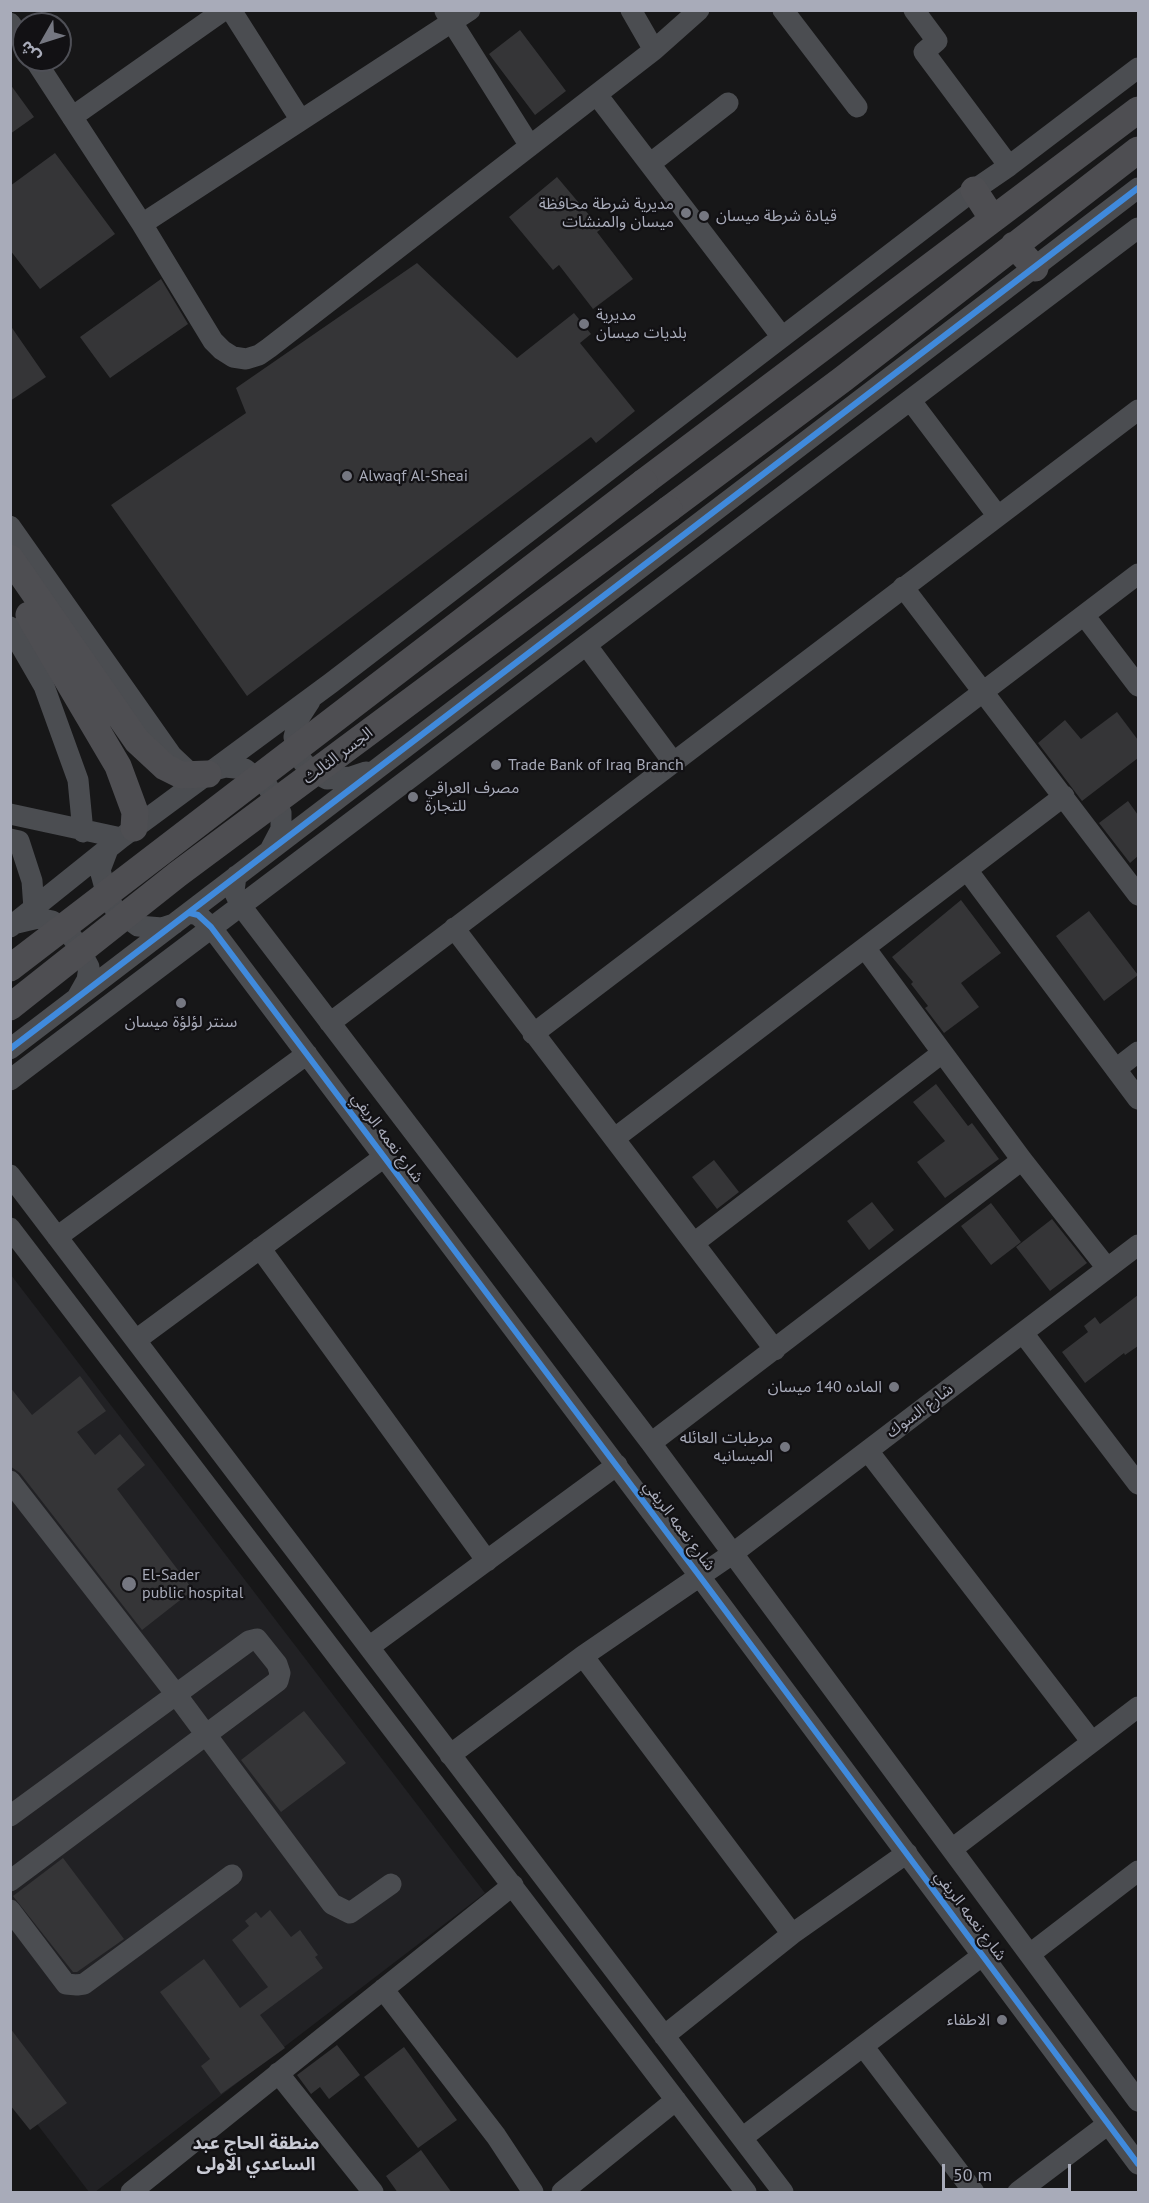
<!DOCTYPE html>
<html>
<head>
<meta charset="utf-8">
<style>
  body { margin:0 }
  #map { position:relative; width:1149px; height:2203px; overflow:hidden; background:#171718; font-family:"PT Sans","Noto Sans Arabic",sans-serif }
  canvas { display:block }
  .frame { position:absolute; inset:0; border:12px solid #a8abb9; pointer-events:none }
  .north { position:absolute; left:12px; top:12px; width:60px; height:60px; box-sizing:border-box; background:#121114; border:2px solid #4e4f56; border-radius:50%; rotate:231deg; font-size:16px; font-weight:700; line-height:24px; text-align:center; color:#a8abb9 }
  .north::after { content:''; display:block; margin:auto; width:21px; height:27px; background:#757781; clip-path:polygon(50% 0,100% 100%,50% 72%,0 100%) }
  .scale { position:absolute; left:942px; top:2164px; width:129px; height:27px; box-sizing:border-box; border:3px solid #a8abb9; border-top:0; padding-left:8px; font-size:18px; line-height:21px; white-space:nowrap; color:#a8abb9; -webkit-text-stroke:4px #121114; paint-order:stroke }
</style>
</head>
<body>
<div id="map">
<canvas width="1149" height="2203"></canvas>
<div class="frame"></div>
<div class="north">ش</div>
<div class="scale">50 m</div>
</div>
<script>
const ctx = document.querySelector('canvas').getContext('2d');
ctx.lineJoin = 'round';
function fill(path, color) {
  ctx.fillStyle = color;
  ctx.fill(path, 'evenodd');
}
function poly(rows) {
  const path = new Path2D();
  for (const r of rows) {
    path.moveTo(r[0], r[1]);
    for (let i = 2; i < r.length; i += 2) path.lineTo(r[i], r[i + 1]);
  }
  return path;
}
function trace(path, color, width, dash) {
  ctx.strokeStyle = color;
  ctx.lineWidth = width;
  ctx.lineCap = dash ? 'butt' : 'round';
  ctx.setLineDash(dash || []);
  ctx.stroke(path);
}
function drawText(font, color, halo, rows, align = 'center') {
  ctx.font = font + ' "PT Sans","Noto Sans Arabic",sans-serif';
  ctx.lineWidth = 4.5;
  ctx.setLineDash([]);
  ctx.textBaseline = 'middle';
  ctx.strokeStyle = halo;
  ctx.fillStyle = color;
  for (const [text, x, y, turn = 0] of rows) {
    ctx.save();
    ctx.translate(x, y);
    ctx.rotate((+turn || 0) * Math.PI / 180);
    ctx.textAlign = isNaN(turn) ? turn : align;
    if (halo) ctx.strokeText(text, 0, 0);
    ctx.fillText(text, 0, 0);
    ctx.restore();
  }
}
fill(poly([
  [11,1275,485,1893,95,2192,89,2192,11,2090]
]), '#212124');
fill(poly([
  [520,30,566,91,535,115,489,54],
  [10,84,34,117,10,134],
  [55,153,115,234,40,289,10,250,10,186],
  [557,177,601,229,597,232,633,279,593,309,559,265,553,270,509,217],
  [417,263,517,358,574,313,591,334,580,343,635,411,596,443,591,437,247,696,111,505,246,413,236,388],
  [161,279,188,324,110,378,80,337],
  [10,325,46,377,10,401],
  [1117,712,1138,740,1138,758,1082,801,1038,743,1065,720,1081,739],
  [1128,801,1138,815,1138,856,1130,863,1099,823],
  [961,900,1001,953,961,983,979,1007,944,1033,925,1008,928,1006,911,984,913,982,892,957],
  [1089,911,1138,975,1104,1001,1056,936],
  [936,1084,968,1126,972,1123,999,1159,945,1198,917,1162,945,1141,913,1102],
  [714,1160,739,1192,717,1209,692,1177],
  [872,1202,894,1230,869,1250,847,1221],
  [991,1203,1021,1242,991,1265,961,1226],
  [1052,1219,1087,1263,1050,1291,1016,1247],
  [1138,1295,1138,1346,1125,1355,1124,1353,1085,1383,1062,1352,1088,1332,1084,1326,1095,1317,1100,1324],
  [80,1376,106,1411,77,1432,95,1455,120,1434,145,1465,117,1489,193,1590,142,1630,20,1473,10,1466,10,1387,32,1415],
  [304,1711,346,1763,281,1812,241,1760],
  [63,1858,124,1939,77,1972,73,1972,13,1896],
  [270,1910,291,1937,300,1930,318,1955,315,1957,323,1968,260,2015,285,2048,221,2094,201,2066,210,2059,160,1992,204,1959,240,2008,268,1987,232,1940,249,1926,245,1921,256,1912,261,1918],
  [10,2028,67,2103,30,2130,10,2105],
  [337,2045,360,2075,329,2099,320,2087,311,2094,297,2075],
  [404,2047,457,2120,418,2148,364,2077],
  [421,2150,452,2193,398,2193,386,2176]
]), '#353537');
trace(poly([
  [231,10,300,119],
  [631,10,654,50],
  [783,10,857,107],
  [914,10,937,41,924,52,1009,166],
  [445,11,530,146],
  [10,23,24,43],
  [35,60,142,224,213,341,222,350,233,357,246,359,259,355,269,348,654,50,699,10],
  [597,95,782,337],
  [72,117,224,10],
  [651,163,728,103],
  [142,224,470,10],
  [911,401,997,515],
  [10,526,172,756,189,772],
  [903,587,1138,895],
  [1084,615,1138,686],
  [10,627,44,686,78,780,83,832],
  [587,646,673,762],
  [310,701,299,718,294,737,298,754,303,762,311,770,327,779,351,777,366,772],
  [214,770,225,767,245,769,268,787,281,813,281,829,270,850],
  [10,814,121,838],
  [10,839,19,841,32,881,34,909],
  [108,849,100,870,108,899,115,909,138,926,162,928,174,924],
  [967,870,1138,1099],
  [236,876,234,891,241,906,651,1443,1138,2101],
  [190,913,198,915,211,927,698,1574,1138,2164],
  [17,923,38,918,52,921,65,929,75,941,89,967,87,980,78,996],
  [10,927,121,838,331,683,974,190,1009,166,1138,68],
  [454,928,775,1350],
  [865,948,1022,1160,1107,1268],
  [330,1023,1138,410],
  [533,1034,1138,574],
  [10,1049,1138,188],
  [1116,1069,1138,1052],
  [10,1080,1138,228],
  [615,1138,1064,796],
  [10,1175,783,2192],
  [10,1228,746,2192],
  [57,1237,307,1054],
  [694,1243,942,1053],
  [260,1248,487,1561],
  [1023,1333,1138,1484],
  [136,1340,384,1157],
  [651,1443,1022,1160],
  [868,1451,1092,1742],
  [10,1481,175,1693,332,1904,350,1913,391,1884],
  [369,1647,617,1465],
  [583,1656,792,1934],
  [450,1755,583,1656,732,1554,1138,1245],
  [10,1816,249,1641,257,1639,277,1664,280,1673,278,1681,10,1881],
  [952,1849,1138,1707],
  [10,1910,66,1984,77,1985,84,1984,232,1875],
  [1030,1954,1138,1871],
  [383,1989,496,2136,533,2192],
  [664,2036,792,1934,907,1853],
  [863,2046,974,2192],
  [278,2073,373,2192],
  [742,2138,983,1955],
  [131,2192,513,1885],
  [562,2192,676,2100],
  [1018,2192,1108,2124]
]), '#4b4d51', 21);
trace(poly([
  [974,190,992,218],
  [1014,245,1035,268],
  [644,482,1138,110],
  [669,509,843,379,1138,150],
  [10,558,137,741,165,767,181,775,208,774],
  [29,615,118,766,135,812,134,828]
]), '#4e4e52', 27);
trace(poly([
  [10,968,644,482],
  [10,1007,178,874,669,509]
]), '#4e4e52', 27);
trace(poly([
  [190,913,198,915,211,927,698,1574,1138,2164],
  [10,1049,1138,188]
]), '#408adc', 6);
for (const [x, y, r, color] of [
  [686,213,6,"#757781"],
  [704,216,6,"#757781"],
  [584,324,6,"#757781"],
  [347,476,6,"#757781"],
  [496,765,6,"#757781"],
  [413,797,6,"#757781"],
  [181,1003,6,"#757781"],
  [894,1387,6,"#757781"],
  [785,1447,6,"#757781"],
  [129,1584,8,"#757781"],
  [1002,2020,6,"#757781"]
]) {
  const dot = new Path2D();
  dot.arc(x, y, r, 0, 2 * Math.PI);
  ctx.fillStyle = color;
  ctx.fill(dot);
  trace(dot, '#121114', 2);
}
drawText('16px', '#a8abb9', '#121114', [
  ["مديرية شرطة محافظة",674,204,"right"],
  ["ميسان والمنشات",674,222,"right"],
  ["قيادة شرطة ميسان",716,216],
  ["مديرية",596,315],
  ["بلديات ميسان",596,333],
  ["Alwaqf Al-Sheai",359,476],
  ["Trade Bank of Iraq Branch",508,765],
  ["مصرف العراقي",425,788],
  ["للتجارة",425,806],
  ["سنتر لؤلؤة ميسان",181,1022,"center"],
  ["الماده 140 ميسان",882,1387,"right"],
  ["مرطبات العائله",773,1438,"right"],
  ["الميسانيه",773,1456,"right"],
  ["El-Sader",142,1575],
  ["public hospital",142,1593],
  ["الاطفاء",990,2020,"right"]
], 'left');
drawText('16px', '#a8abb9', '#121114', [
  ["الجسر الثالث",338,756,-37],
  ["شارع نعمه الريفي",387,1138,53],
  ["شارع السوك",920,1411,-37],
  ["شارع نعمه الريفي",679,1526,53],
  ["شارع نعمه الريفي",970,1916,53]
]);
drawText('bold 18px', '#c9cbd5', '#121114', [
  ["منطقة الحاج عبد",256,2144],
  ["الساعدي الاولى",256,2165]
]);
</script>
</body>
</html>
